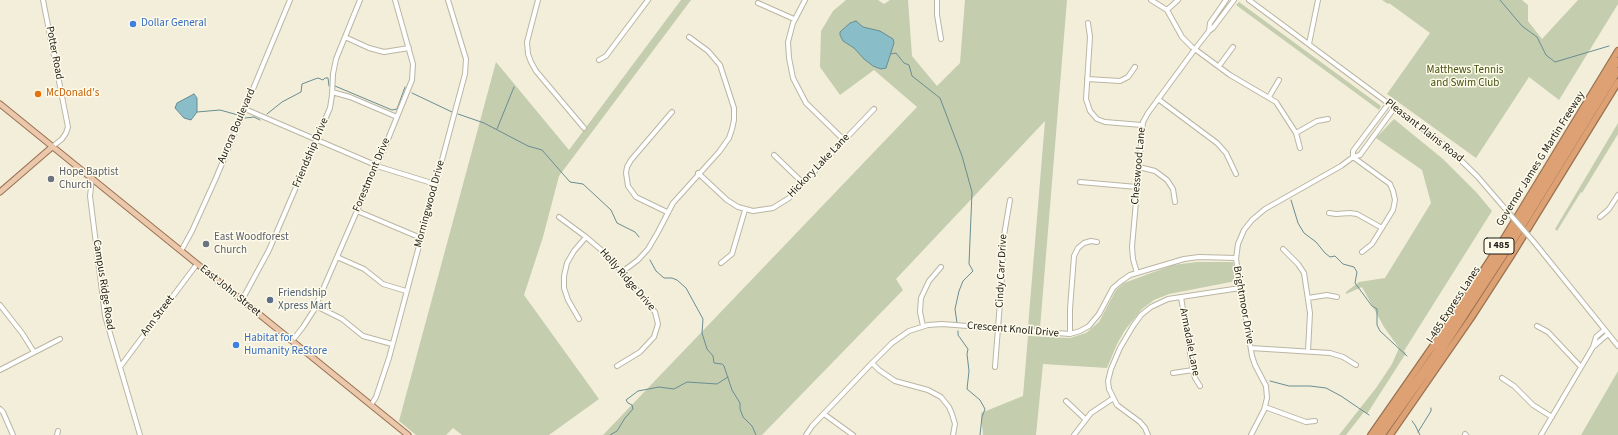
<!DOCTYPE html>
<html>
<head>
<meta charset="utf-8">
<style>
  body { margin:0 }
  canvas { display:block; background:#f2eeda }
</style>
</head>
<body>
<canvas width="1618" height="435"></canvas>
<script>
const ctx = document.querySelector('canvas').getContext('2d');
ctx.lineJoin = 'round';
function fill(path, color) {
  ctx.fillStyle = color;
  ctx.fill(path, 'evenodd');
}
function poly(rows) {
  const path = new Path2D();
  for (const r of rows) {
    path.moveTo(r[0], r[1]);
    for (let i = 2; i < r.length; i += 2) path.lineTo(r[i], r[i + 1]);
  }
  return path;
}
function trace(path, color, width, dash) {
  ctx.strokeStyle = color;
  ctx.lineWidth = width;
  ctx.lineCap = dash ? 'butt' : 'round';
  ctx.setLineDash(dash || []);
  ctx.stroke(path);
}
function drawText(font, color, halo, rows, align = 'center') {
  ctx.font = font + ' "Source Sans 3",sans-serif';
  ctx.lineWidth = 3;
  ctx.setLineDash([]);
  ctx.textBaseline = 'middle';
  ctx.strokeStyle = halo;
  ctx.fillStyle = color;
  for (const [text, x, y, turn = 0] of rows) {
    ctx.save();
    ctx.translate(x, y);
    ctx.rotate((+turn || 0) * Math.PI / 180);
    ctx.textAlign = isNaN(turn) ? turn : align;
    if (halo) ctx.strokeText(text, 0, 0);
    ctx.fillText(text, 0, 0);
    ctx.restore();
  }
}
fill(poly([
  [681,0,691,0,559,176,543,237,524,295,599,399,549,435,462,435,453,428,446,435,416,435,399,421,496,62,569,150],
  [846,0,878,0,884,4,890,0,908,0,912,56,937,86,960,63,965,0,1067,0,1040,328,1028,327,1045,121,896,279,903,290,762,435,603,435,917,107,874,70,840,95,820,67,821,31,833,11],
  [1382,0,1522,0,1528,5,1528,21,1542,39,1578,0,1618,0,1618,4,1559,100,1529,77,1476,158,1387,94,1430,33,1389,3,1388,4],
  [1239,2,1381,106,1379,110,1236,5],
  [1394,119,1443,159,1477,193,1492,211,1404,351,1406,353,1367,414,1364,412,1346,435,1339,435,1376,388,1392,364,1399,348,1384,327,1362,287,1346,294,1346,292,1359,282,1385,278,1431,203,1422,170,1376,138],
  [1618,123,1618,134,1582,193,1581,192,1557,231,1555,229],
  [1197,262,1233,262,1236,281,1169,294,1154,300,1142,309,1125,330,1117,344,1107,368,1043,364,1036,435,983,435,981,413,1023,396,1028,336,1070,338,1086,333,1099,322,1116,290,1124,283,1173,265],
  [1618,371,1618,435,1581,435]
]), '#c5cdaf');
const water = poly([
  [856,21,863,27,880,31,893,39,894,43,886,68,881,69,873,66,864,59,854,48,843,41,840,35,840,32,850,23,856,21],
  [194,94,197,98,197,112,191,120,184,118,175,108,177,103,194,94]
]);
fill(water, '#89bec9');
trace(water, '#698d93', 1);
trace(poly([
  [1500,0,1522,26,1537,37,1546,55,1555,62,1609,46],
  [891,54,896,53,904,63,909,65,912,76,940,98,962,156,972,192,969,264,973,271,963,281,959,291,955,309,957,323],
  [335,86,392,110,397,109,405,87],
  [412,93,452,112],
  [197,112,220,110,238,115],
  [267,114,282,102,301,92,302,84,315,79,318,78,323,80,325,78,328,78,329,86],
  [458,114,484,123,528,146,542,150,570,182,583,184,611,210,617,223,635,232,639,237],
  [245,118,254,117,260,120],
  [497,129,514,87],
  [1291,200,1298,223,1304,233,1316,242,1325,253,1330,257,1335,256,1343,264,1354,267,1357,272,1355,283,1372,306,1377,309,1377,325,1380,331,1407,356],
  [650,260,656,271,664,278,672,278,677,280,686,288,703,319,702,333,707,349,713,356,714,363,722,364,724,366,732,390,740,403,740,409,743,417,752,426,756,435],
  [958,331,958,335,968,349,967,354,969,371,967,389,980,400,985,409,982,417,980,435],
  [1270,381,1289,386,1310,386,1326,388,1341,396,1369,415],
  [1412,421,1415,425,1420,435],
  [1418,432,1431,411,1431,408],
  [610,435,617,431,625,418,633,409,632,405,628,403,626,400,638,391,659,387,674,389,687,382,717,384,728,377]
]), '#698d93', 1);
const minor = poly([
  [43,0,68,127,66,133,62,139,52,147],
  [538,0,527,42,528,54,531,62,536,71,584,128],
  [805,0,793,23,788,42,789,58,793,78,806,103,844,140],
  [937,0,937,15,941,39],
  [1151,0,1167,10,1182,37,1192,47,1230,75,1276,102,1296,133,1300,148],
  [1249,0,1446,146,1477,176,1508,212],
  [758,3,794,19],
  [1167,10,1178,0],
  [1088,23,1090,37,1086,99,1090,111,1097,119,1105,122,1142,125],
  [1209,31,1210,23,1226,0],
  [345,37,369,48,384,52,409,48],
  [1309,44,1318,0],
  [599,60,606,56,648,0],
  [1219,66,1233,47],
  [1087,79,1120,81,1128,77,1135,67],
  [332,92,350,97,397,117],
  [1269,97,1279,80],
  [1158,99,1217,143,1226,153,1236,174],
  [1389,103,1353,151,1353,157,1360,155,1395,107],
  [245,109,380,167,435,184],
  [1296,133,1317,121,1328,119],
  [774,155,803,183],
  [1139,167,1155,171,1167,180,1173,189,1175,202],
  [698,173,727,200,738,207,753,211,773,208,789,198,874,109],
  [92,179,90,196,105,316,140,435],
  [1080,182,1137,187],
  [357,211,421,238],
  [667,212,636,197,628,186,626,173,627,167,631,160,672,112],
  [1329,213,1336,214,1350,213,1357,214,1382,228],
  [559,217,586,237,606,254,622,272,655,312,658,324,654,337,640,352,617,366],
  [1600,217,1609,209,1618,195],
  [1534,242,1618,346],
  [1283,249,1298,264,1304,273,1310,313,1308,351],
  [181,251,192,231,216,178,290,0],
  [337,257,364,269,383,284,406,291],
  [721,263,732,254,745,210],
  [622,272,638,260,648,249,658,232,673,203,719,152,729,138,732,129,734,120,734,108,720,65,708,51,689,37],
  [1137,273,1133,259,1132,247,1143,122,1148,113,1195,49,1209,31,1213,28,1234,0],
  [1181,297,1192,365,1195,378,1200,386],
  [1308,298,1327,295,1337,297],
  [242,300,269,250,330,108,332,95,333,74,336,59,360,0],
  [0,305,22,333,34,352],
  [316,306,342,319,363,336,392,344],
  [579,319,568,300,564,288,564,276,567,263,574,251,586,237],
  [923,326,920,312,921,298,929,281,941,267],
  [1537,326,1548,332,1581,367],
  [1604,330,1596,337,1593,347,1608,334],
  [1070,334,1070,309,1074,256,1078,248,1084,243,1091,241,1097,242],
  [292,341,303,327,314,310,386,144,412,80,413,64,395,0],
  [1251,348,1330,353,1343,357,1356,365],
  [872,363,879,370,895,381,928,390,941,397,949,407,952,414,955,424,953,435],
  [120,367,197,264],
  [995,367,1002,276,1003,241,1010,200],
  [0,370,60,339],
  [1173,373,1193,370],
  [1502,378,1514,386,1533,405,1552,417],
  [1066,401,1085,419],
  [371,405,376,397,389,358,465,74,466,59,448,0],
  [1265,407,1306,422,1315,421],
  [0,409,3,412,13,435],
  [824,414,853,435],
  [1465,434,1466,435],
  [57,435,58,431],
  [806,435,812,426,872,363,892,343,909,331,928,325,942,324,1070,334,1080,331,1089,326,1099,314,1113,288,1120,282,1130,275,1184,259,1199,257,1236,258],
  [1074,435,1091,413,1112,399],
  [1148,435,1145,428,1140,422,1117,405,1109,389,1108,381,1111,369,1120,348,1133,326,1141,315,1151,307,1168,299,1240,288],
  [1251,435,1264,410,1267,398,1266,386,1255,365,1252,356,1236,259,1238,244,1244,230,1252,220,1265,209,1341,166,1353,157,1390,184,1393,191,1395,200,1393,210,1372,244,1362,252],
  [1541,435,1593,347]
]);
const major = poly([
  [0,104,408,435],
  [0,192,52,147]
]);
const highway = poly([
  [1371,435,1451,320,1503,240,1618,51],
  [1377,435,1433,356,1521,221,1618,61],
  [1382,435,1437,358,1512,243,1618,71],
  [1390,435,1471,318,1511,256,1618,82]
]);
trace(minor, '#bbb6a3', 6);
trace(major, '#9a7252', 7);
trace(highway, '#9a7252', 8);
trace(minor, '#fff', 4);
trace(major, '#ebc7ab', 5);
trace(highway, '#dda173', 5.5);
const minorBridge = poly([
  [1508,212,1534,242]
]);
trace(minorBridge, '#bbb6a3', 6, []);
trace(minorBridge, '#fff', 4);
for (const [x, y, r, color] of [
  [133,24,4,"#3f7fe0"],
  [38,94,4,"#e8710a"],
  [51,179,4,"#6b7280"],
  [206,244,4,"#6b7280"],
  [270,300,4,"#5c6f8a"],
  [236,345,4,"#3f7fe0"]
]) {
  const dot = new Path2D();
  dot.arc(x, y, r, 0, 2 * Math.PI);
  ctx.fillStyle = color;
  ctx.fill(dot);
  trace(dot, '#fefbeb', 1.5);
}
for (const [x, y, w] of [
  [1499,246,30]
]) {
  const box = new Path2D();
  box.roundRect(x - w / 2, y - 8, w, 16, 3);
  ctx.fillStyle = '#fefbeb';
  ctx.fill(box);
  trace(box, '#1d1b14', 1);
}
drawText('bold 10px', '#1d1b14', null, [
  ["I 485",1499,246]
]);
drawText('11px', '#366cbe', '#fefbeb', [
  ["Dollar General",141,24],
  ["Habitat for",244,339],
  ["Humanity ReStore",244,352]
], 'left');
drawText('11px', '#1d1b14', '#fefbeb', [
  ["Potter Road",54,53,79],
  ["Aurora Boulevard",237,126,-67],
  ["Pleasant Plains Road",1424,131,38],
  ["Friendship Drive",311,153,-67],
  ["Governor James G Martin Freeway",1541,159,-58],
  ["Hickory Lake Lane",819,166,-46],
  ["Chesswood Lane",1139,166,-85],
  ["Forestmont Drive",372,175,-67],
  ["Morningwood Drive",430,204,-75],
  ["Cindy Carr Drive",1002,271,-87],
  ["Holly Ridge Drive",627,280,49],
  ["Campus Ridge Road",103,285,81],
  ["East John Street",230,291,39],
  ["Brightmoor Drive",1243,305,80],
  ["I-485 Express Lanes",1454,305,-57],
  ["Ann Street",158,316,-53],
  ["Crescent Knoll Drive",1013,330,5],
  ["Armadale Lane",1189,342,79]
]);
drawText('11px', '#43500f', '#fefbeb', [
  ["Matthews Tennis",1465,71],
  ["and Swim Club",1465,84]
]);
drawText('11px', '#c56008', '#fefbeb', [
  ["McDonald's",46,94]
], 'left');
drawText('11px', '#5b616d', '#fefbeb', [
  ["Hope Baptist",59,173],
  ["Church",59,186],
  ["East Woodforest",214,238],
  ["Church",214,251]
], 'left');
drawText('11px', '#4e5e75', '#fefbeb', [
  ["Friendship",278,294],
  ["Xpress Mart",278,307]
], 'left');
</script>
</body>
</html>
